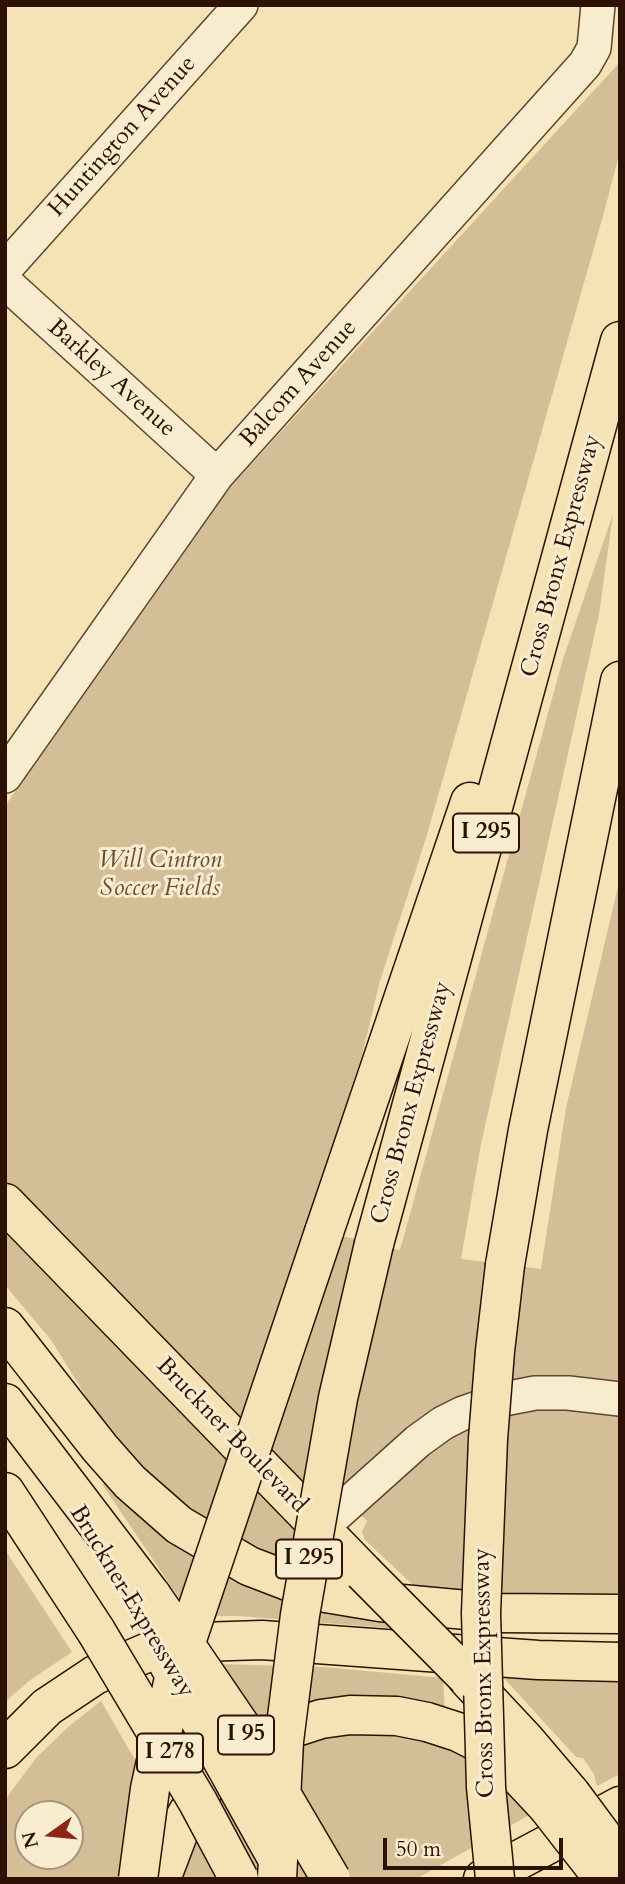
<!DOCTYPE html>
<html>
<head>
<meta charset="utf-8">
<style>
  body { margin:0 }
  #map { position:relative; width:625px; height:1884px; overflow:hidden; background:#f5e2b5; font-family:Cardo,serif }
  canvas { display:block }
  .frame { position:absolute; inset:0; border:7px solid #2c1104; pointer-events:none }
  .north { position:absolute; left:14px; top:1800px; width:70px; height:70px; box-sizing:border-box; background:#f8eccf; border:2px solid #a6947e; border-radius:50%; rotate:255deg; font-size:19px; font-weight:700; line-height:28px; text-align:center; color:#2c1104 }
  .north::after { content:''; display:block; margin:auto; width:24px; height:32px; background:#8f2418; clip-path:polygon(50% 0,100% 100%,50% 72%,0 100%) }
  .scale { position:absolute; left:383px; top:1838px; width:180px; height:32px; box-sizing:border-box; border:4px solid #2c1104; border-top:0; padding-left:9px; font-size:21px; line-height:24px; white-space:nowrap; color:#2c1104; -webkit-text-stroke:5px #f8eccf; paint-order:stroke }
</style>
</head>
<body>
<div id="map">
<canvas width="625" height="1884"></canvas>
<div class="frame"></div>
<div class="north">N</div>
<div class="scale">50 m</div>
</div>
<script>
const ctx = document.querySelector('canvas').getContext('2d');
ctx.lineJoin = 'round';
function fill(path, color) {
  ctx.fillStyle = color;
  ctx.fill(path, 'evenodd');
}
function poly(rows) {
  const path = new Path2D();
  for (const r of rows) {
    path.moveTo(r[0], r[1]);
    for (let i = 2; i < r.length; i += 2) path.lineTo(r[i], r[i + 1]);
  }
  return path;
}
function trace(path, color, width, dash) {
  ctx.strokeStyle = color;
  ctx.lineWidth = width;
  ctx.lineCap = dash ? 'butt' : 'round';
  ctx.setLineDash(dash || []);
  ctx.stroke(path);
}
function drawText(font, color, halo, rows, align = 'center') {
  ctx.font = font + ' Cardo,serif';
  ctx.lineWidth = 6;
  ctx.setLineDash([]);
  ctx.textBaseline = 'middle';
  ctx.strokeStyle = halo;
  ctx.fillStyle = color;
  for (const [text, x, y, turn = 0] of rows) {
    ctx.save();
    ctx.translate(x, y);
    ctx.rotate((+turn || 0) * Math.PI / 180);
    ctx.textAlign = isNaN(turn) ? turn : align;
    if (halo) ctx.strokeText(text, 0, 0);
    ctx.fillText(text, 0, 0);
    ctx.restore();
  }
}
fill(poly([
  [620,62,620,151,603,216,426,838,380,981,362,1055,305,1227,400,1250,563,659,613,514,599,614,481,1144,461,1259,541,1269,566,1108,620,878,620,1384,563,1378,331,1497,307,1491,5,1187,5,806,223,495],
  [5,1224,346,1577,322,1573,274,1561,214,1530,151,1476,130,1455,97,1414,51,1340,5,1285],
  [537,1406,620,1412,620,1597,544,1598,415,1587,365,1540,362,1532,367,1521,359,1513,448,1437,502,1414],
  [106,1483,159,1533,242,1582,390,1620,389,1628,239,1616,191,1616,102,1484],
  [5,1550,72,1652,29,1681,5,1702],
  [218,1664,323,1667,443,1678,445,1712,266,1722,253,1720],
  [503,1677,565,1681,620,1681,620,1774,597,1786,594,1774,583,1758,576,1757],
  [101,1701,160,1803,147,1879,5,1879,5,1801,10,1793,36,1758,68,1727],
  [28,1814,70,1814,70,1856,28,1856],
  [392,1731,458,1749,533,1813,416,1879,177,1879,195,1826,241,1772,326,1734]
]), '#d3be97');
const minor = poly([
  [5,269,241,5],
  [5,282,217,475],
  [5,776,217,475,585,64,594,48,598,5],
  [321,1528,418,1441,443,1423,463,1413,504,1399,535,1393,568,1393,620,1399]
]);
const major = poly([
  [5,1203,363,1572],
  [467,1678,526,1741,571,1794]
]);
const highway = poly([
  [324,1232,470,802],
  [374,1244,620,341],
  [505,1265,528,1130,620,681],
  [5,1327,100,1448,130,1482,179,1525,249,1566,314,1591,380,1602,499,1613,620,1614],
  [5,1403,152,1596],
  [5,1492,96,1631],
  [5,1749,47,1707,95,1675,146,1653,200,1642,262,1640,538,1660,620,1662],
  [161,1879,183,1821,198,1795,218,1773,259,1743,290,1729,321,1719,350,1715,397,1716,427,1722,458,1732,488,1747,502,1758,547,1806],
  [483,1879,620,1806]
]);
trace(minor, '#5e4530', 36);
trace(major, '#2c1104', 41);
trace(highway, '#2c1104', 41);
trace(minor, '#f8eccf', 33);
trace(major, '#f5e2b5', 38);
trace(highway, '#f5e2b5', 38);
const majorBridge = poly([
  [363,1572,467,1677],
  [571,1794,620,1860]
]);
const highwayBridge = poly([
  [152,1596,246,1734,331,1879],
  [96,1631,198,1802,239,1879],
  [168,1663,277,1858],
  [547,1806,604,1879],
  [138,1879,150,1789,174,1678,324,1232],
  [277,1879,284,1741,300,1615,338,1398,374,1244],
  [495,1879,486,1787,481,1613,488,1439,495,1351,505,1265]
]);
trace(majorBridge, '#2c1104', 41, []);
trace(highwayBridge, '#2c1104', 41, []);
trace(majorBridge, '#f5e2b5', 38);
trace(highwayBridge, '#f5e2b5', 38);
for (const [x, y, w] of [
  [486,833,66],
  [309,1559,66],
  [246,1735,56],
  [170,1753,66]
]) {
  const box = new Path2D();
  box.roundRect(x - w / 2, y - 19.5, w, 39, 5);
  ctx.fillStyle = '#f8eccf';
  ctx.fill(box);
  trace(box, '#2c1104', 2);
}
drawText('bold 23px', '#2c1104', null, [
  ["I 295",486,833],
  ["I 295",309,1559],
  ["I 95",246,1735],
  ["I 278",170,1753]
]);
drawText('24px', '#2c1104', '#f8eccf', [
  ["Huntington Avenue",123,137,-48],
  ["Barkley Avenue",111,379,42],
  ["Balcom Avenue",299,384,-48],
  ["Cross Bronx Expressway",562,556,-75],
  ["Cross Bronx Expressway",412,1103,-75],
  ["Bruckner Boulevard",231,1436,46],
  ["Bruckner Expressway",131,1602,59],
  ["Cross Bronx Expressway",485,1673,-91]
]);
drawText('italic 24px', '#664e37', '#f8eccf', [
  ["Will Cintron",160,861],
  ["Soccer Fields",160,889]
]);
</script>
</body>
</html>
